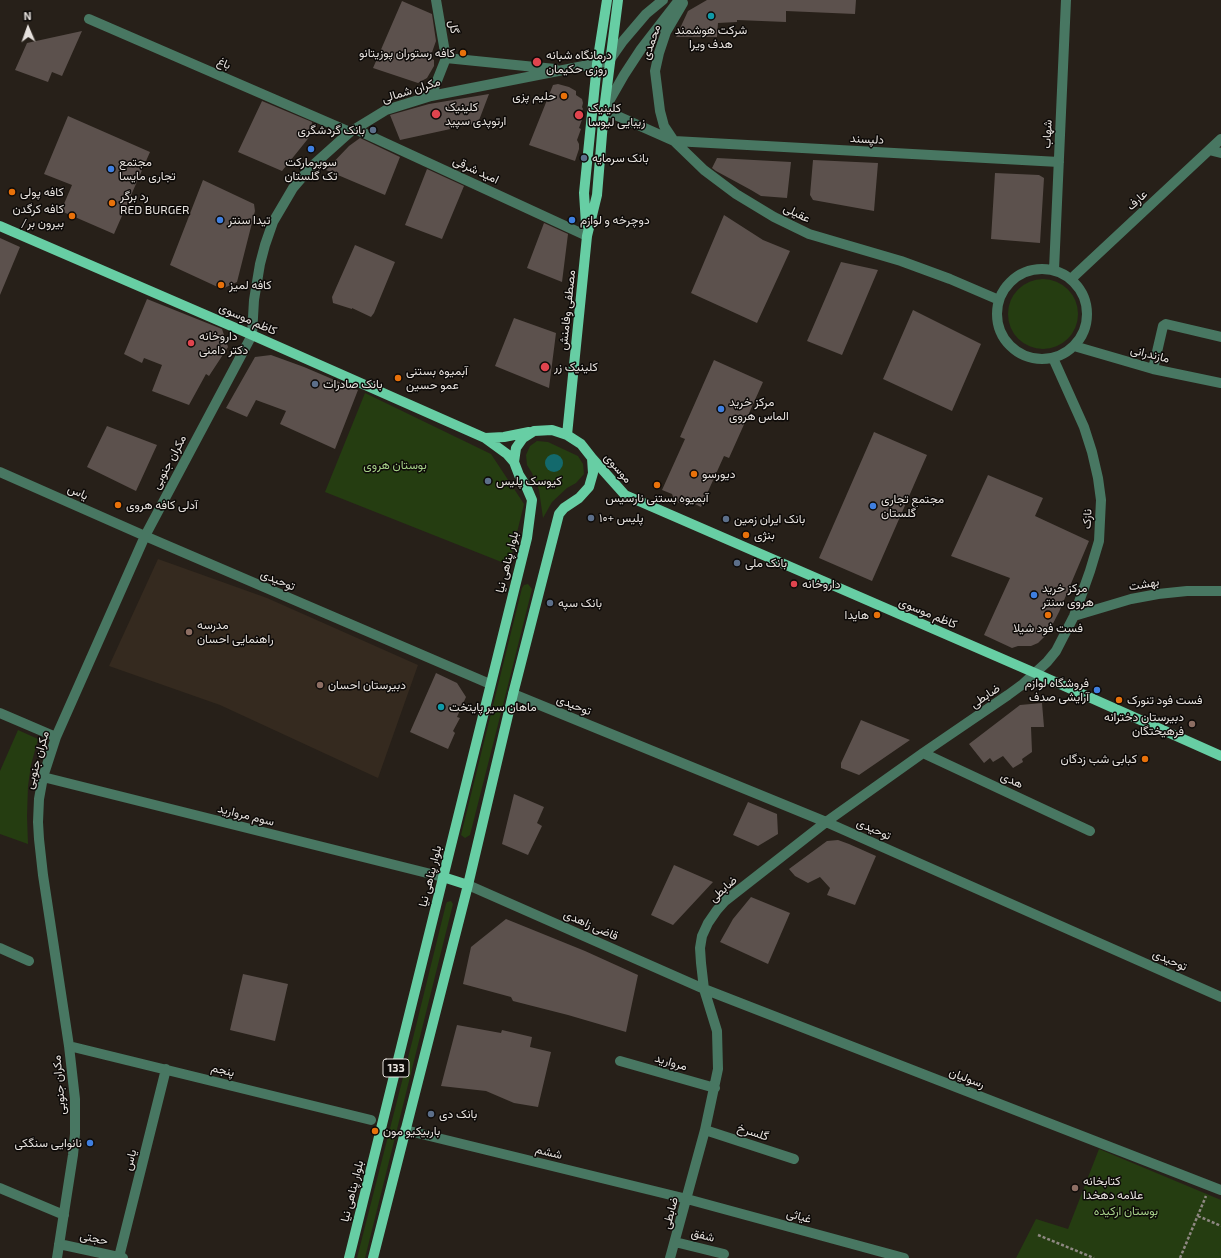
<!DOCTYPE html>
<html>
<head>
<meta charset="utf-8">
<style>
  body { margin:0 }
  #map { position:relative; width:1221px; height:1258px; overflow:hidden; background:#272019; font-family:"Exo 2",sans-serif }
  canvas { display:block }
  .north { position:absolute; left:8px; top:8px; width:40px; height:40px; -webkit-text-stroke:3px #0d0a08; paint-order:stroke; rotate:358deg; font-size:11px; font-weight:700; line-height:16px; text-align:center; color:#e6e1dd }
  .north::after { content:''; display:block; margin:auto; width:14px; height:18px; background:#e6e1dd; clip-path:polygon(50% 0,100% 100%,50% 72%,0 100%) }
</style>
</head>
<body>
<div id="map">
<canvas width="1221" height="1258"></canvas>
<div class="north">N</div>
</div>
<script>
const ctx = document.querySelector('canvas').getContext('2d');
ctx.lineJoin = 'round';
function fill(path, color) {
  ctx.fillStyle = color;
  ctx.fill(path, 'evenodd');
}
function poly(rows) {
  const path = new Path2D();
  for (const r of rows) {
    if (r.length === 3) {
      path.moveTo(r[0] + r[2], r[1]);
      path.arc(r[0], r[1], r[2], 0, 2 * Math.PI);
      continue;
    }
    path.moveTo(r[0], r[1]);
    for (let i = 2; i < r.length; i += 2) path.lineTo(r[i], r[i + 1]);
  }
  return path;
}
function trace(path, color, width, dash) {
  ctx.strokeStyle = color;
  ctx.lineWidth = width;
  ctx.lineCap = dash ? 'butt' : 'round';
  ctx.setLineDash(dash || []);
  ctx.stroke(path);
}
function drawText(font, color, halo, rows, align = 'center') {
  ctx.font = font + ' "Exo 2",Vazirmatn,sans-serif';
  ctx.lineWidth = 3;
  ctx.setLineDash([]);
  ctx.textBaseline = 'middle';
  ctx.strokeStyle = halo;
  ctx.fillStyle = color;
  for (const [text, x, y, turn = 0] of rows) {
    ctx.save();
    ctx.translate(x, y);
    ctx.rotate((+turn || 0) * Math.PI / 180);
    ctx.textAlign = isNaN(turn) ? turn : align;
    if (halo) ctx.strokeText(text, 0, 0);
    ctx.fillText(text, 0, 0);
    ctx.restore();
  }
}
fill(poly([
  [158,559,267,598,418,665,378,778,220,705,109,666]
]), '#352a1f');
fill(poly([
  [1043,314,35],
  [365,393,491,454,524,504,509,565,325,492],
  [537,441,548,442,578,456,583,464,584,474,576,483,567,488,552,502,543,518,539,490,532,473,527,465,526,455,530,446],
  [528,584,532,589,507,689,470,835,465,838,461,835,522,588,524,585],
  [18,730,38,739,31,765,28,786,27,816,28,844,0,834,0,771],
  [451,901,453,904,365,1258,357,1258,412,1042,446,904,447,902],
  [1099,1149,1221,1200,1221,1258,1016,1258,1036,1219,1068,1229]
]), '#253d11');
fill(poly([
  [554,463,9]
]), '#13696c');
fill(poly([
  [707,0,856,0,855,14,786,11,786,22,737,20,737,22,718,23,717,37,676,37,688,11],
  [402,1,432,14,436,41,430,58,434,60,434,66,427,78,418,83,373,68],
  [82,31,62,76,52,72,48,82,15,70,27,43],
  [558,84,569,87,576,91,576,95,582,99,583,103,582,107,583,109,580,115,583,117,579,128,581,129,577,140,579,144,579,149,575,161,529,145,553,85],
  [489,94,478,123,400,140,390,115,429,104],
  [262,101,312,122,311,135,282,171,238,152],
  [68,116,150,152,114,234,61,211,72,185,44,174],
  [360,138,400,157,385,195,326,170,349,146],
  [717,158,791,162,787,198,761,196,751,190,716,171,712,168],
  [813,160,878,163,874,211,813,200,810,195],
  [427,169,464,186,442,239,405,225],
  [995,173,1039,175,1044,178,1040,243,991,239],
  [203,180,254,204,255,211,237,282,222,289,170,265],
  [724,215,763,240,790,251,757,323,691,293],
  [544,223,568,234,562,282,527,268],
  [0,238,20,247,0,295],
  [355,245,395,262,374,313,371,317,352,308,352,309,333,303,332,297],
  [841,262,878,270,842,355,807,341],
  [147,299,222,329,228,347,209,376,206,374,189,405,152,391,162,365,144,358,142,363,124,354],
  [913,310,981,344,952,411,883,379],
  [514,318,556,333,549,388,495,366],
  [271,355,304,367,358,390,335,449,280,424,286,411,256,400,247,417,226,408,255,357],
  [714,360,763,382,729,458,724,456,701,507,691,502,685,504,679,503,674,499,672,494,662,490,685,439,680,437],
  [107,426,157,445,136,491,87,467],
  [874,432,927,455,872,581,819,558],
  [988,475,1043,498,1035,516,1089,541,1059,612,1048,633,1038,643,1031,646,1018,646,1012,648,984,635,1010,578,951,556],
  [436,673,457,683,466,697,457,717,460,718,453,731,455,733,448,749,410,732],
  [1042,703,1044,727,1031,727,1032,752,1022,759,1023,762,1013,768,1003,756,993,762,990,758,984,763,969,744,1020,705],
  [861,720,910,740,859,775,841,768,841,763],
  [514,794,544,807,537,823,542,826,528,855,502,844],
  [748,802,777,814,778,834,758,846,733,835],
  [838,840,849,844,876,856,855,905,827,895,830,888,820,877,808,883,795,876,789,869,827,841],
  [674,865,713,882,673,925,651,915],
  [751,897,790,913,768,964,720,942,733,919],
  [506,919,585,951,638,975,626,1032,568,1015,513,1001,511,997,463,984,471,947],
  [243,974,288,984,275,1041,230,1030],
  [457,1025,501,1033,502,1030,532,1037,530,1047,551,1052,538,1107,514,1103,486,1091,441,1086]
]), '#5c514d');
trace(poly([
  [1198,1216,1221,1226],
  [1038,1235,1094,1258],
  [1180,1258,1206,1196]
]), '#8e8882', 2.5, [3, 2]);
trace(poly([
  [436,0,446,58],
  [679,0,641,49,624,75,604,110,674,141,704,170,736,194,774,217,809,234,901,261,950,279,999,300],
  [89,19,350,132],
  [446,58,555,69],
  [431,96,446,58],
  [355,129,587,236],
  [674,141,1059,162],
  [674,141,664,126,660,111,655,71,659,53,666,32,683,3],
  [1209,150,1221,153],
  [1042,314,45],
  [1054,270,1066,0],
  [1071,279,1221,139],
  [1074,346,1153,369,1221,383],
  [1153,369,1163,326,1166,324,1221,337],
  [0,472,145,536,490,684],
  [1074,616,1131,599,1158,594,1187,591,1221,591],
  [513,694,826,822,1221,997],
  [0,713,56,737],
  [923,753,1090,831],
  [43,777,443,877],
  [468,885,704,989,1221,1190],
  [0,948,29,961],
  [69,1046,371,1120],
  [620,1061,715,1088],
  [405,1130,687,1199,904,1258],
  [705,1130,794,1159],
  [0,1188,64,1215],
  [675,1242,724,1254],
  [59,1244,123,1258],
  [119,1257,166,1069],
  [57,1258,73,1155,75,1134,75,1099,69,1046,43,875,39,839,38,822,39,799,43,777,56,737,145,536,252,335,254,300,260,264,265,245,273,222,293,188,311,167,350,132,386,110,431,96,609,61,623,41,646,14,663,0],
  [670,1258,705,1130,718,1069,717,1031,704,989,701,963,700,948,702,936,708,923,717,910,725,901,826,822,923,753,1008,695,1023,684,1047,662,1056,651,1074,616,1090,571,1099,541,1101,500,1098,478,1092,452,1084,427,1053,358]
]), '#487762', 10);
trace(poly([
  [586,224,584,193,597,64,607,0],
  [0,226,252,335,485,438,507,454,514,462],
  [567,435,587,236,597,195,604,110,618,0],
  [485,438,504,437,529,432],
  [592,458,625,495,1035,673,1221,756],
  [443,877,468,885],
  [349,1258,527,538,532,500,526,486,519,475,514,462,516,448,523,438,534,431,552,430,567,435,581,444,592,458,593,473,589,487,579,498,564,508,559,514,513,694,468,885,373,1258]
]), '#67cea4', 10);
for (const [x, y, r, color] of [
  [711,16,4,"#0f9aa8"],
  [463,53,4,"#e8710a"],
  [537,62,5,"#e0444e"],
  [564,96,4,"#e8710a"],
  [436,114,5,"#e0444e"],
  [579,115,5,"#e0444e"],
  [373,130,4,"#5c6f8a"],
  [311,149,4,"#3f7fe0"],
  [584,158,4,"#5c6f8a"],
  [111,169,4,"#3f7fe0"],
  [12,192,4,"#e8710a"],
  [112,203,4,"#e8710a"],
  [72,216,4,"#e8710a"],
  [220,220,4,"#3f7fe0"],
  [572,220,4,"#3f7fe0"],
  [221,285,4,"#e8710a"],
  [191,343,4,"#e0444e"],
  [545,367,5,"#e0444e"],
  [398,378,4,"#e8710a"],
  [315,384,4,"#5c6f8a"],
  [721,409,4,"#3f7fe0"],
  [694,474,4,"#e8710a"],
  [488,481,4,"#5c6f8a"],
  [657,485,4,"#e8710a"],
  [118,505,4,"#e8710a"],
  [873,506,4,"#3f7fe0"],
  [591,518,4,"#5c6f8a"],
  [726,519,4,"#5c6f8a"],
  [746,535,4,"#e8710a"],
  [737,563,4,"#5c6f8a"],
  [794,584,4,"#e0444e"],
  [1034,595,4,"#3f7fe0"],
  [550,603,4,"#5c6f8a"],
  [877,615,4,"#e8710a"],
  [1048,615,4,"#e8710a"],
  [189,632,4,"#8d6e63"],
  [320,685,4,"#8d6e63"],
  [1097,690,4,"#3f7fe0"],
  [1119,700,4,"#e8710a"],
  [441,707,4,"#0f9aa8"],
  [1192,724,4,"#8d6e63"],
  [1145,759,4,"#e8710a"],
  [431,1114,4,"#5c6f8a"],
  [375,1131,4,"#e8710a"],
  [90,1143,4,"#3f7fe0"],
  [1075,1188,4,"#8d6e63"]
]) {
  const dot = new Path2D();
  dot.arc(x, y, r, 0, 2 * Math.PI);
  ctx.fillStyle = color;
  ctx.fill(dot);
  trace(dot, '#0d0a08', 1.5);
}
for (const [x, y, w] of [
  [396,1068,26]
]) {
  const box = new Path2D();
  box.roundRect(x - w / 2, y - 9, w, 18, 3);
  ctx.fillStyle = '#0d0a08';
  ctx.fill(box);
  trace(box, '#e6e1dd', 1);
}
drawText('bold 11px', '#e6e1dd', null, [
  ["133",396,1068]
]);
drawText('12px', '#e6e1dd', '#0d0a08', [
  ["گل",454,27,80],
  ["محمدی",651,42,-71],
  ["باغ",224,63,23],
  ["مکران شمالی",411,90,-17],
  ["شهاب",1047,134,-87],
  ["دلپسند",867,139,3],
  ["امید شرقی",476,170,25],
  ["عارف",1137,200,-43],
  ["عقیلی",797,213,26],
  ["مصطفی وفامنش",567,310,-84],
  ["کاظم موسوی",248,319,24],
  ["مازندرانی",1150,354,14],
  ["مکران جنوبی",169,462,-62],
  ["موسوی",618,468,49],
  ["یاس",78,492,24],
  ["نازک",1087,519,-87],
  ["بلوار پناهی نیا",507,562,-76],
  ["توحیدی",278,580,23],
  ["بهشت",1144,584,-10],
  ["کاظم موسوی",928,613,23],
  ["ضابطی",985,696,-34],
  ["توحیدی",574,705,22],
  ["مکران جنوبی",37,760,-74],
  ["هدی",1012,780,25],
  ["سوم مروارید",246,815,14],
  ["توحیدی",874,829,24],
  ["بلوار پناهی نیا",430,876,-76],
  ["ضابطی",723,889,-42],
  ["قاضی زاهدی",591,925,24],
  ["توحیدی",1170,960,24],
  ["مروارید",671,1062,16],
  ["پنجم",223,1070,14],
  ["رسولیان",967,1078,21],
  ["مکران جنوبی",59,1085,-95],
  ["گلسرخ",753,1132,18],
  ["ششم",549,1152,14],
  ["یاس",130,1160,-76],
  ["بلوار پناهی نیا",352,1191,-76],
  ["ضابطی",670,1213,-75],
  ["غیاثی",799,1216,15],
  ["شفق",703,1235,14],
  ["حجتی",94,1238,12]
]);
drawText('12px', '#e6e1dd', '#0d0a08', [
  ["شرکت هوشمند",711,30,"center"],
  ["هدف ویرا",711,44,"center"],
  ["کافه رستوران پوزیتانو",455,53,"right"],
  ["درمانگاه شبانه",546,55],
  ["روزی حکیمان",546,69],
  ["حلیم پزی",556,96,"right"],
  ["کلینیک",445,107],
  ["ارتوپدی سپید",445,121],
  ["کلینیک",588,108],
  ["زیبایی لیوسا",588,122],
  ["بانک گردشگری",365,130,"right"],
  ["بانک سرمایه",592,158],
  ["مجتمع",119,162],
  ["تجاری مايسا",119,176],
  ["سوپرمارکت",311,162,"center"],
  ["تک گلستان",311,176,"center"],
  ["کافه پولی",20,192],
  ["رد برگر",120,196],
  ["RED BURGER",120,210],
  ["کافه کرگدن",64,209,"right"],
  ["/بیرون بر",64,223,"right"],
  ["تیدا سنتر",228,220],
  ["دوچرخه و لوازم",580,220],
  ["کافه لمیز",229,285],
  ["داروخانه",199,336],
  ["دکتر دامنی",199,350],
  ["کلینیک زر",554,367],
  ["آبمیوه بستنی",406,371],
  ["عمو حسین",406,385],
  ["بانک صادرات",323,384],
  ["مرکز خرید",729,402],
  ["الماس هروی",729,416],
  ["دیورسو",702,474],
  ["کیوسک پلیس",496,481],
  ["آبمیوه بستنی نارسیس",657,498,"center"],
  ["مجتمع تجاری",881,499],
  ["گلستان",881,513],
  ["آدلی کافه هروی",126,505],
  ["پلیس +۱۰",599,518],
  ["بانک ایران زمین",734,519],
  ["بنژی",754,535],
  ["بانک ملی",745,563],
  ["داروخانه",802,584],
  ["مرکز خرید",1042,588],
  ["هروی سنتر",1042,602],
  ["بانک سپه",558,603],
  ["هایدا",869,615,"right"],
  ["مدرسه",197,625],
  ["راهنمایی احسان",197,639],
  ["فست فود شیلا",1048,628,"center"],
  ["فروشگاه لوازم",1089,683,"right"],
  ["آرایشی صدف",1089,697,"right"],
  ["دبیرستان احسان",328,685],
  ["فست فود تنورک",1127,700],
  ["ماهان سیر پایتخت",449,707],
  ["دبیرستان دخترانه",1184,717,"right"],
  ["فرهیختگان",1184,731,"right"],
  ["کبابی شب زدگان",1137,759,"right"],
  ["بانک دی",439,1114],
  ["باربیکیو مون",383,1131],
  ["نانوایی سنگکی",82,1143,"right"],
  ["کتابخانه",1083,1181],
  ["علامه دهخدا",1083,1195]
], 'left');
drawText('12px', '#a5cf88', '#0d0a08', [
  ["بوستان هروی",395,465],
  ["بوستان ارکیده",1126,1211]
]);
</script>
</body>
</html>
